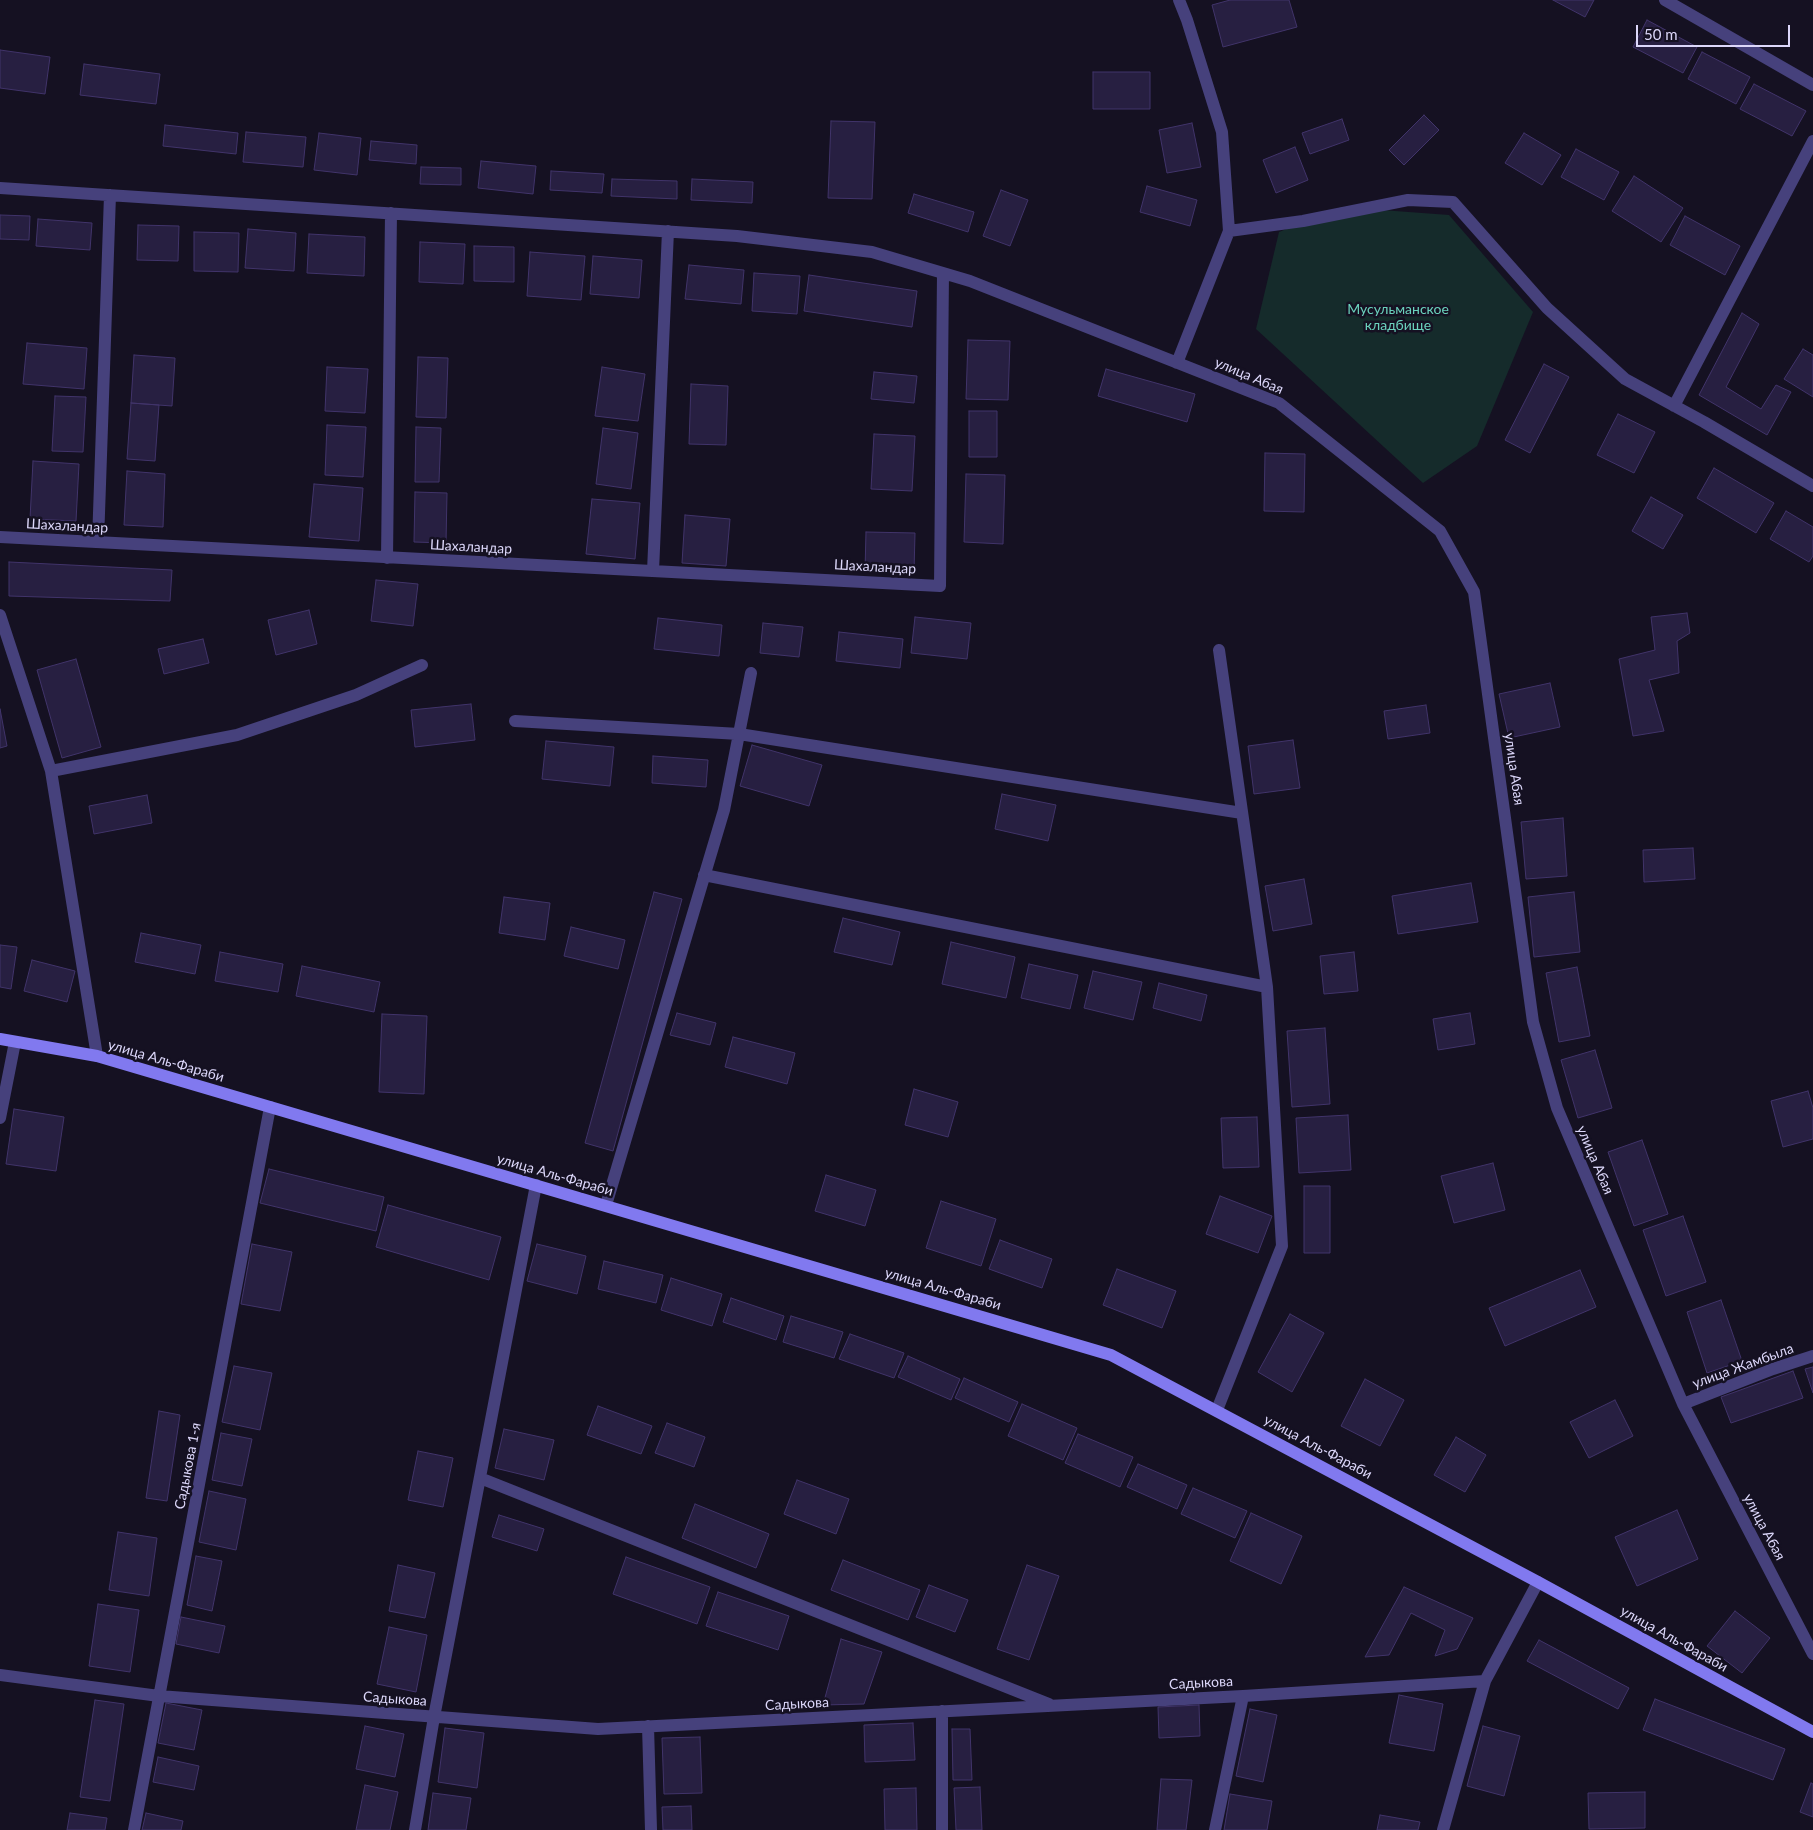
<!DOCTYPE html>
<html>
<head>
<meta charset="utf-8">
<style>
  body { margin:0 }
  #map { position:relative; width:1813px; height:1830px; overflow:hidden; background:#151122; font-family:Lato,sans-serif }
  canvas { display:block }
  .scale { position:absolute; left:1636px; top:25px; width:154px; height:22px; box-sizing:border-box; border:2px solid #dcd7fa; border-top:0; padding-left:6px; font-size:15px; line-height:18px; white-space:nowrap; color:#dcd7fa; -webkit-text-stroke:4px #151122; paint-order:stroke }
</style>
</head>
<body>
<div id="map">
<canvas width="1813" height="1830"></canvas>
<div class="scale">50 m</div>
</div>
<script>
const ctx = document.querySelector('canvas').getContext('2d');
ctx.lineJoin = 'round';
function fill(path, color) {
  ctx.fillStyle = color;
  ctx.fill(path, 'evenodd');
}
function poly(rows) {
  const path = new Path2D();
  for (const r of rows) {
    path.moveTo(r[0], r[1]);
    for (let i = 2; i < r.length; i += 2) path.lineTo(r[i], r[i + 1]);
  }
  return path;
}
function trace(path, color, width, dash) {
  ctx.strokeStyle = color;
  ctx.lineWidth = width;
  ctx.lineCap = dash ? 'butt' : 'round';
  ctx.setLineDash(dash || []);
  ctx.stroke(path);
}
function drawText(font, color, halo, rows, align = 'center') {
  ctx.font = font + ' Lato,sans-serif';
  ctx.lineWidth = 5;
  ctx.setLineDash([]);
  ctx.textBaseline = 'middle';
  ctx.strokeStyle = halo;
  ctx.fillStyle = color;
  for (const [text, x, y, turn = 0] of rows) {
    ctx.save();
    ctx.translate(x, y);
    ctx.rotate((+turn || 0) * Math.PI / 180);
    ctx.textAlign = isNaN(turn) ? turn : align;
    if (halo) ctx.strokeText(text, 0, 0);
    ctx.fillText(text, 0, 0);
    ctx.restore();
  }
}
fill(poly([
  [1341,207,1449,215,1533,312,1477,446,1423,483,1256,329,1279,232]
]), '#152b2b');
const building = poly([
  [1230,0,1289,0,1297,27,1223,47,1212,5,1230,0],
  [1553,0,1594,0,1585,17,1553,0],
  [1647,20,1697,47,1683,73,1633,47,1647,20],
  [0,50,50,57,45,94,0,88,0,50],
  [1702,52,1750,77,1736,104,1688,79,1702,52],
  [84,64,160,74,156,104,80,95,84,64],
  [1093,72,1150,72,1150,109,1093,109,1093,72],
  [1754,84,1806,111,1792,136,1740,109,1754,84],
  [1424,115,1439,130,1404,165,1389,150,1424,115],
  [1342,119,1349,140,1310,154,1302,133,1342,119],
  [831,121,875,122,872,199,828,198,831,121],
  [1192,123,1201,167,1167,173,1159,130,1192,123],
  [165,125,238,133,236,154,163,146,165,125],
  [246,132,306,137,303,167,243,162,246,132],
  [319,133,361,138,357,175,314,170,319,133],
  [1524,133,1561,155,1542,185,1505,163,1524,133],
  [371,141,417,145,416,164,369,160,371,141],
  [1295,147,1308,180,1276,193,1263,160,1295,147],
  [1576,149,1619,172,1604,200,1561,177,1576,149],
  [481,161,536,166,533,194,478,188,481,161],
  [421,167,461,168,461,185,420,184,421,167],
  [551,171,604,174,602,193,550,190,551,171],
  [1634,176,1683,208,1661,242,1612,211,1634,176],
  [612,179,677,181,677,199,611,196,612,179],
  [692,179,753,182,752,203,691,200,692,179],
  [1147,186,1197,200,1190,226,1140,212,1147,186],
  [1001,190,1028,200,1010,246,983,236,1001,190],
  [914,194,974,212,968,232,908,213,914,194],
  [0,215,30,216,29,240,0,239,0,215],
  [1685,216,1740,246,1725,275,1670,245,1685,216],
  [38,219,92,223,90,250,36,246,38,219],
  [138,225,179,226,178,261,137,260,138,225],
  [248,229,296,233,294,271,245,268,248,229],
  [194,232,239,233,238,272,194,271,194,232],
  [309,234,365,237,364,276,307,273,309,234],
  [420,242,465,244,463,284,419,282,420,242],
  [474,246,514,247,514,282,474,281,474,246],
  [530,252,585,256,581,300,527,296,530,252],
  [593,256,642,260,639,298,590,294,593,256],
  [689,265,744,270,741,304,685,299,689,265],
  [754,273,800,276,797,314,752,311,754,273],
  [809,275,917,291,912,327,804,311,809,275],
  [1742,313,1759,324,1726,387,1761,409,1776,385,1791,392,1767,435,1699,395,1742,313],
  [968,340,1010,341,1008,400,966,399,968,340],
  [27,343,87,348,84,389,23,384,27,343],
  [1803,349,1813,355,1813,397,1784,379,1803,349],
  [134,355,175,358,172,406,131,403,134,355],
  [418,357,448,358,446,418,416,417,418,357],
  [1544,364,1569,377,1530,453,1505,440,1544,364],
  [327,367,368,369,365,413,325,411,327,367],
  [602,367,645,374,638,421,595,416,602,367],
  [1106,369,1195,394,1187,422,1098,396,1106,369],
  [874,372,917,376,914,403,871,399,874,372],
  [691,384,728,386,726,445,689,444,691,384],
  [55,396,86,397,83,452,52,451,55,396],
  [131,403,159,405,155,461,127,459,131,403],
  [969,411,997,411,997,457,969,457,969,411],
  [1618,414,1655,432,1634,473,1597,455,1618,414],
  [327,425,366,427,363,477,325,475,327,425],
  [416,427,441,428,439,482,415,482,416,427],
  [603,428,638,433,631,489,596,484,603,428],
  [874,434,915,436,912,491,871,489,874,434],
  [1265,453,1305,454,1304,512,1264,511,1265,453],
  [33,461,79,464,76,521,30,519,33,461],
  [1714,468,1774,503,1756,533,1697,498,1714,468],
  [127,471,165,474,163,527,124,525,127,471],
  [966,474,1005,475,1003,544,964,542,966,474],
  [314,484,363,488,359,541,309,537,314,484],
  [415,492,447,493,446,543,414,542,415,492],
  [1651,497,1683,515,1663,549,1632,531,1651,497],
  [592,499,640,503,635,559,586,554,592,499],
  [1786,511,1813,527,1813,556,1809,562,1770,539,1786,511],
  [685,515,730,519,726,566,682,563,685,515],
  [866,532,915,533,914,572,865,571,866,532],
  [9,562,172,570,170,601,9,596,9,562],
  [376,580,418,584,413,626,371,621,376,580],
  [309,610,317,644,276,655,268,620,309,610],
  [1687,613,1690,633,1677,641,1679,673,1649,680,1664,731,1633,736,1619,659,1655,650,1651,617,1687,613],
  [915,617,971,623,967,659,911,653,915,617],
  [658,618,722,625,719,656,654,649,658,618],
  [763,623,803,627,799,657,760,653,763,623],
  [839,632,903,639,900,668,836,661,839,632],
  [203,639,209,663,164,674,158,649,203,639],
  [76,659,101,747,62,758,37,670,76,659],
  [1550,683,1560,727,1509,738,1499,694,1550,683],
  [471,704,475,740,415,747,411,710,471,704],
  [1426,705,1430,733,1388,739,1384,711,1426,705],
  [0,709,7,746,0,748,0,709],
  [1293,740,1300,788,1254,794,1248,746,1293,740],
  [546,741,614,747,610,786,542,779,546,741],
  [752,745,822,765,809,806,740,786,752,745],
  [653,756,708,760,706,787,652,783,653,756],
  [1002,794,1056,805,1048,841,995,829,1002,794],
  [147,795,152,823,94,834,89,806,147,795],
  [1563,818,1567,876,1526,879,1521,822,1563,818],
  [1693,848,1695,879,1644,882,1643,850,1693,848],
  [1304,879,1312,924,1273,931,1265,886,1304,879],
  [1471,883,1478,922,1398,934,1392,896,1471,883],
  [654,892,682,899,613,1151,585,1143,654,892],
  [1574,892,1580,952,1534,957,1528,897,1574,892],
  [504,897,550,903,545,940,499,933,504,897],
  [843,918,900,932,892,965,834,952,843,918],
  [571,927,625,940,618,969,564,956,571,927],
  [141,933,201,945,195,974,135,962,141,933],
  [951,942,1015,957,1006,998,942,984,951,942],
  [0,945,17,947,11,989,0,987,0,945],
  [220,952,283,964,278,992,215,981,220,952],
  [1354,952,1358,991,1324,994,1320,956,1354,952],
  [32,960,75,971,67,1002,24,991,32,960],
  [1029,964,1078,975,1070,1009,1021,998,1029,964],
  [302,966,380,982,374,1012,296,996,302,966],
  [1577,967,1590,1036,1559,1042,1546,973,1577,967],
  [1093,971,1142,982,1133,1020,1084,1008,1093,971],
  [1159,983,1207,995,1201,1021,1153,1008,1159,983],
  [677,1013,716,1023,710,1045,670,1035,677,1013],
  [1470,1013,1475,1044,1438,1050,1433,1019,1470,1013],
  [382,1014,427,1016,424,1094,379,1092,382,1014],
  [1325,1028,1330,1104,1292,1107,1287,1031,1325,1028],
  [733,1037,795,1053,787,1084,725,1067,733,1037],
  [1595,1050,1612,1108,1578,1118,1561,1060,1595,1050],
  [914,1089,958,1102,948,1137,905,1125,914,1089],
  [1808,1091,1813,1108,1813,1139,1783,1147,1771,1101,1808,1091],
  [14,1109,64,1117,56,1171,6,1164,14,1109],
  [1348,1115,1351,1170,1299,1173,1296,1118,1348,1115],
  [1257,1117,1259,1167,1223,1168,1221,1118,1257,1117],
  [1642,1140,1668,1214,1634,1226,1608,1152,1642,1140],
  [1493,1163,1505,1210,1454,1223,1441,1176,1493,1163],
  [269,1169,384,1197,376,1231,260,1203,269,1169],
  [826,1175,876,1190,865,1226,815,1211,826,1175],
  [1304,1186,1330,1186,1330,1253,1304,1253,1304,1186],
  [1220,1196,1272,1216,1258,1253,1206,1234,1220,1196],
  [941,1201,996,1219,981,1266,926,1248,941,1201],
  [388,1205,501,1237,489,1280,376,1247,388,1205],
  [1683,1216,1706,1282,1666,1296,1643,1230,1683,1216],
  [1000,1240,1052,1259,1042,1288,989,1269,1000,1240],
  [252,1244,292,1252,280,1311,241,1304,252,1244],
  [537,1244,586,1256,577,1294,527,1281,537,1244],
  [604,1261,663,1275,656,1303,598,1289,604,1261],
  [1117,1269,1176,1291,1162,1328,1103,1305,1117,1269],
  [1580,1270,1596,1307,1505,1346,1489,1308,1580,1270],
  [671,1278,722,1294,712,1326,661,1310,671,1278],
  [731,1298,784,1316,776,1340,723,1322,731,1298],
  [1721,1300,1742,1361,1707,1373,1687,1312,1721,1300],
  [1290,1314,1324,1333,1292,1392,1258,1372,1290,1314],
  [791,1316,843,1332,834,1358,783,1342,791,1316],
  [850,1334,904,1353,894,1378,839,1359,850,1334],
  [908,1356,960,1379,951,1400,898,1377,908,1356],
  [234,1366,272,1373,260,1430,222,1422,234,1366],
  [1813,1367,1813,1393,1805,1369,1813,1367],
  [1793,1371,1803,1398,1731,1423,1721,1397,1793,1371],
  [964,1378,1018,1402,1009,1422,955,1398,964,1378],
  [1365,1379,1404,1400,1380,1446,1341,1426,1365,1379],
  [1615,1400,1633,1436,1589,1458,1570,1422,1615,1400],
  [1022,1404,1077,1428,1063,1460,1008,1436,1022,1404],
  [598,1406,652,1426,641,1454,587,1435,598,1406],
  [159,1411,180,1415,167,1501,146,1498,159,1411],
  [667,1423,705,1437,694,1467,655,1453,667,1423],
  [504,1429,554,1440,544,1480,495,1468,504,1429],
  [221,1433,252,1439,242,1486,212,1480,221,1433],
  [1078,1434,1133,1457,1120,1487,1065,1463,1078,1434],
  [1456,1437,1486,1455,1465,1492,1434,1475,1456,1437],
  [418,1451,453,1458,443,1507,408,1500,418,1451],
  [1138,1464,1187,1485,1177,1509,1127,1487,1138,1464],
  [797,1480,849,1499,836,1534,784,1514,797,1480],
  [1193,1488,1247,1511,1235,1538,1181,1514,1193,1488],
  [209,1491,246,1499,236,1550,199,1542,209,1491],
  [695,1504,769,1534,756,1568,682,1538,695,1504],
  [1677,1510,1698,1559,1637,1586,1615,1537,1677,1510],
  [1251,1513,1302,1536,1281,1584,1230,1561,1251,1513],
  [499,1515,544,1529,537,1551,492,1537,499,1515],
  [118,1532,157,1538,149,1596,109,1590,118,1532],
  [196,1556,222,1561,212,1611,187,1605,196,1556],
  [626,1557,710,1587,697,1624,613,1594,626,1557],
  [843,1560,920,1590,908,1620,831,1590,843,1560],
  [398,1565,435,1573,425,1618,389,1611,398,1565],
  [1027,1565,1059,1576,1029,1660,997,1649,1027,1565],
  [929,1585,968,1600,955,1632,916,1617,929,1585],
  [1404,1587,1473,1618,1457,1649,1435,1656,1445,1630,1411,1613,1389,1655,1365,1657,1404,1587],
  [718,1592,789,1616,778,1650,706,1626,718,1592],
  [98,1604,139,1610,130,1672,89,1666,98,1604],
  [1735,1611,1770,1638,1742,1673,1707,1646,1735,1611],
  [181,1617,225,1626,219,1653,176,1644,181,1617],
  [389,1627,427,1635,416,1692,377,1684,389,1627],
  [841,1639,882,1652,864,1704,823,1705,841,1639],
  [1539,1640,1629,1688,1618,1709,1527,1661,1539,1640],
  [1399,1695,1443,1704,1434,1751,1389,1743,1399,1695],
  [1655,1699,1785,1749,1773,1780,1643,1730,1655,1699],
  [95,1700,124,1704,110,1801,80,1797,95,1700],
  [166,1703,202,1710,194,1750,158,1743,166,1703],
  [1199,1705,1200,1736,1159,1738,1158,1707,1199,1705],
  [1250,1709,1277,1715,1263,1782,1236,1776,1250,1709],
  [913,1723,915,1760,865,1762,864,1725,913,1723],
  [365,1726,404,1734,395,1777,356,1769,365,1726],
  [1483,1726,1520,1736,1504,1796,1467,1786,1483,1726],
  [445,1728,484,1733,477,1788,438,1782,445,1728],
  [952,1729,970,1729,972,1780,953,1780,952,1729],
  [700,1737,702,1793,664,1794,662,1738,700,1737],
  [158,1757,199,1766,194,1790,153,1782,158,1757],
  [1161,1779,1192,1780,1186,1830,1157,1830,1161,1779],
  [1811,1783,1813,1784,1813,1817,1800,1812,1811,1783],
  [365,1785,398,1792,390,1830,356,1830,365,1785],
  [980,1787,982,1830,956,1830,954,1788,980,1787],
  [916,1788,917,1830,885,1830,884,1789,916,1788],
  [1645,1792,1645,1828,1589,1829,1588,1793,1645,1792],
  [433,1793,471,1798,466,1830,428,1830,433,1793],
  [1230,1794,1272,1801,1267,1830,1224,1830,1230,1794],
  [691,1806,692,1830,663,1830,662,1807,691,1806],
  [70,1813,107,1818,105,1830,67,1830,70,1813],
  [146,1813,183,1821,181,1830,142,1830,146,1813],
  [1380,1815,1420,1822,1418,1830,1377,1830,1380,1815]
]);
fill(building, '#271f41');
trace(building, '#41346a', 1);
trace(poly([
  [1665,0,1813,85],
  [0,188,737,236,872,252,970,281,1279,403,1440,531,1474,592,1533,1022,1557,1108,1683,1404,1813,1654],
  [1229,231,1303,221,1408,200,1453,202,1547,308,1625,379,1704,422,1813,486],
  [1177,363,1229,231,1222,132,1187,20,1179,0],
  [1674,406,1813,141],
  [0,537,940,586,943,273],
  [98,542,110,195],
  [387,558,391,213],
  [653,571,668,231],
  [0,615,51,771,97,1056],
  [515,721,739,734,1242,813],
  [51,771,237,735,356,695,422,665],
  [704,875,1267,987],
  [0,1118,15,1042],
  [606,1205,724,810,751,673],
  [1683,1404,1773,1369,1813,1356],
  [1217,1410,1282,1246,1267,987,1219,650],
  [480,1478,1049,1704],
  [0,1675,159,1696,598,1729,1243,1696,1485,1681,1538,1582],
  [648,1726,651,1830],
  [134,1830,270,1107],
  [415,1830,434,1717,536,1185],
  [942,1830,942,1711],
  [1215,1830,1243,1696],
  [1443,1830,1485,1681]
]), '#46417c', 12);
trace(poly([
  [0,1039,97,1056,1111,1355,1538,1582,1813,1732]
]), '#8179ef', 12);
drawText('14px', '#6bd2bd', '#151122', [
  ["Мусульманское",1398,309],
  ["кладбище",1398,325]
]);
drawText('14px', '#dcd7fa', '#151122', [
  ["улица Абая",1249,376,23],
  ["Шахаландар",67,526,3],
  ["Шахаландар",471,547,3],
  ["Шахаландар",875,567,3],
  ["улица Абая",1514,769,82],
  ["улица Аль-Фараби",166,1061,16],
  ["улица Абая",1595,1160,67],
  ["улица Аль-Фараби",555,1175,16],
  ["улица Аль-Фараби",943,1289,16],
  ["улица Жамбыла",1743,1366,-20],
  ["улица Аль-Фараби",1318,1447,28],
  ["Садыкова 1-я",188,1466,-79],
  ["улица Абая",1764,1527,62],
  ["улица Аль-Фараби",1674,1639,29],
  ["Садыкова",1201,1683,-3],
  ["Садыкова",395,1699,4],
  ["Садыкова",797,1704,-3]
]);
</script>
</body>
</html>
